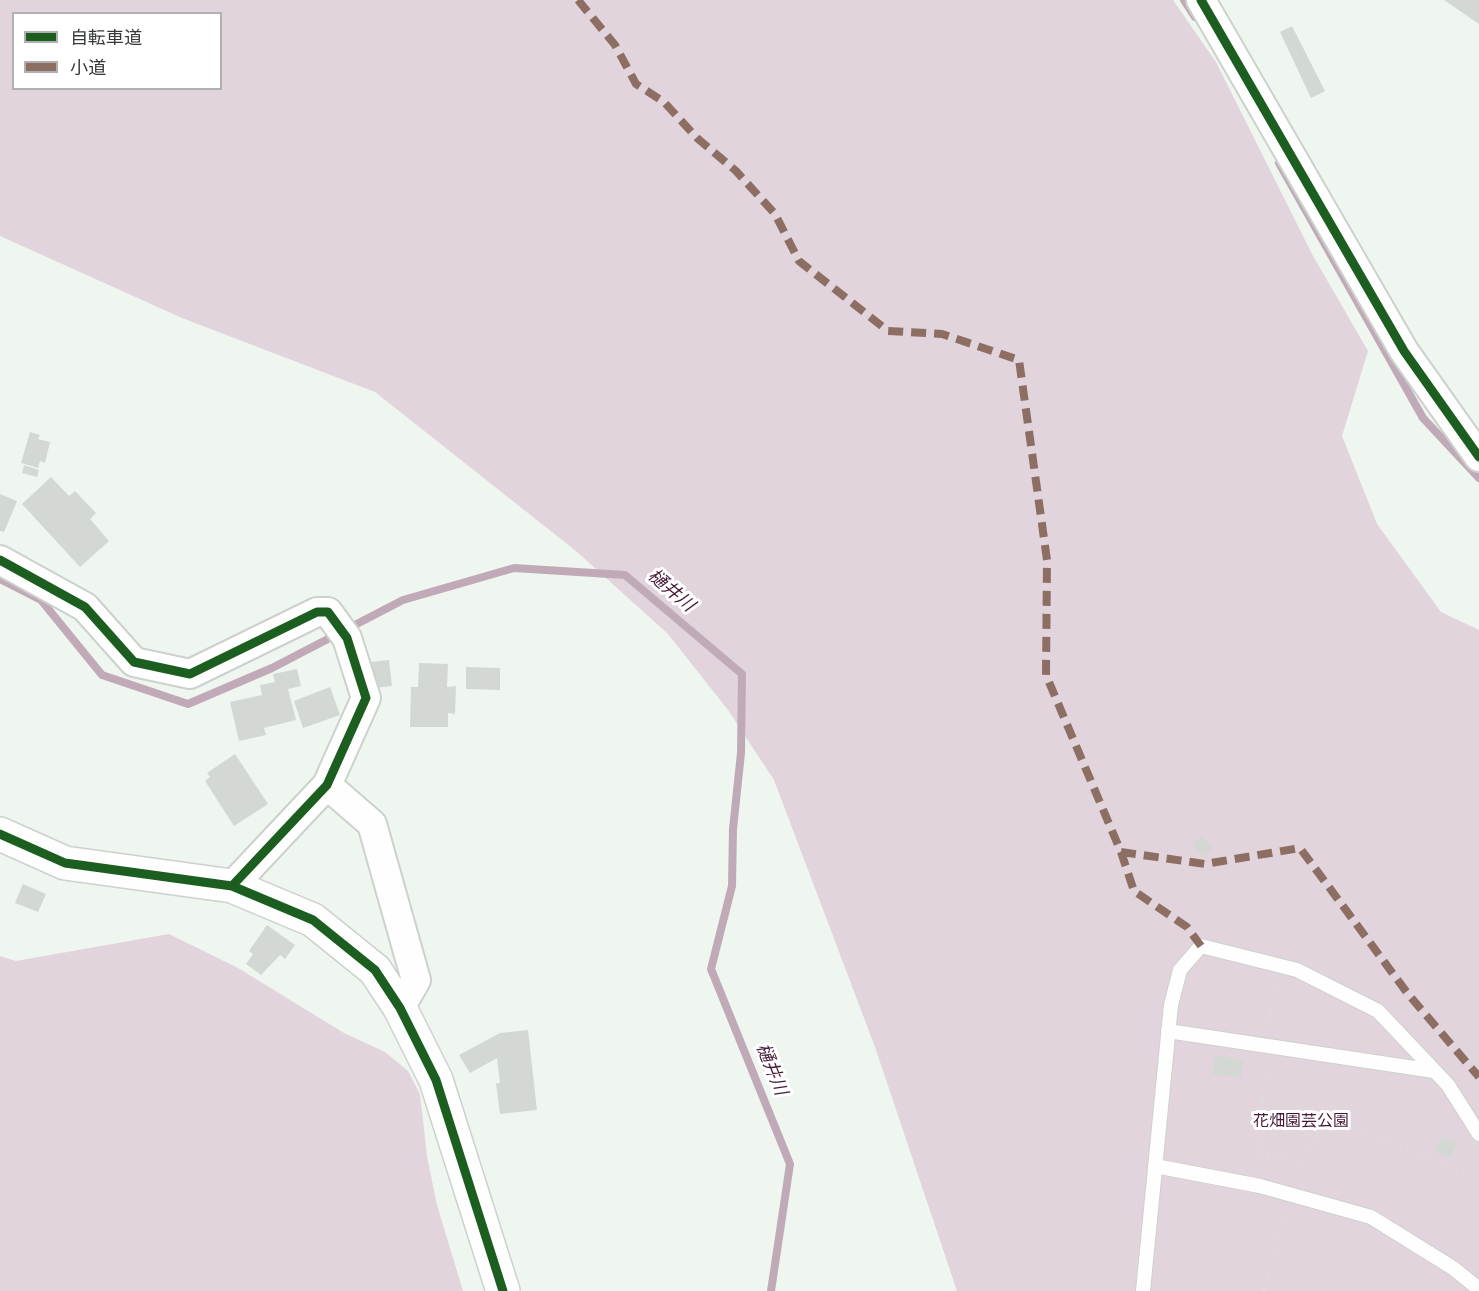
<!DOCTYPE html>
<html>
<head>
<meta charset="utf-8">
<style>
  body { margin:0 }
  #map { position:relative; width:1479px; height:1291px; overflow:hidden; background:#eff5ef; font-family:Overpass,"Noto Sans JP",sans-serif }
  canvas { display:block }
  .legend { position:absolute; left:12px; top:12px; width:210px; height:78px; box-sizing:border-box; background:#fff; border:2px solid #afb0af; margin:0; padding:8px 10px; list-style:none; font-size:18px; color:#363a36 }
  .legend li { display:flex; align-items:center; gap:12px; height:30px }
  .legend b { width:30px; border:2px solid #afb0af }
</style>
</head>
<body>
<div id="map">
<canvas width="1479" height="1291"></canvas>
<ul class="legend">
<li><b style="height:8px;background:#1b5e20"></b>自転車道</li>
<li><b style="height:8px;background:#8d6e63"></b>小道</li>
</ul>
</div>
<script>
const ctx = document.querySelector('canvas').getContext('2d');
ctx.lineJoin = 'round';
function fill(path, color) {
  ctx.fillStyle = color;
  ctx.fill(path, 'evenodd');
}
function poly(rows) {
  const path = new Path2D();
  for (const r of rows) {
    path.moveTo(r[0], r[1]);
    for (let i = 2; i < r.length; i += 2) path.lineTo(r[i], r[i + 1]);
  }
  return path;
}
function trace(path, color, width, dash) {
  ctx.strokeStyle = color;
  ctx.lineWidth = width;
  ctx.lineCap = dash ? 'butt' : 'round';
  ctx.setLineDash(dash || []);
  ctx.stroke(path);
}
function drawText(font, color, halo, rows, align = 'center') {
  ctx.font = font + ' Overpass,"Noto Sans JP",sans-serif';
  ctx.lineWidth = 6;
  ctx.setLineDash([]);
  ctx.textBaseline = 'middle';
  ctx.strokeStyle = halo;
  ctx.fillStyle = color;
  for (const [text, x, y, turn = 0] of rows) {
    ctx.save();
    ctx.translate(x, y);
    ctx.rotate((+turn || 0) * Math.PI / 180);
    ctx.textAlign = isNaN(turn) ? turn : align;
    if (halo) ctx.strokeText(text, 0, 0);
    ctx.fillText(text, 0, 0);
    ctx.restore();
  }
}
fill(poly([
  [0,0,1173,0,1216,62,1312,254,1368,351,1342,436,1377,524,1441,612,1479,630,1479,1291,957,1291,875,1047,774,780,728,710,668,634,576,551,375,392,182,318,0,236],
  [14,14,220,14,220,88,14,88],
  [169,934,238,968,344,1033,385,1052,408,1071,420,1094,427,1156,437,1205,463,1291,0,1291,0,956,16,961]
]), '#e2d4dc');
trace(poly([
  [1184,0,1195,17],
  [1279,163,1423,418,1479,478],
  [0,579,41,600,102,675,188,704,272,668,403,600,514,568,625,575,742,674,741,753,733,829,732,886,711,969,790,1164,771,1291]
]), '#c0aab8', 8);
fill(poly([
  [1444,0,1479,0,1479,24],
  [1292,26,1325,91,1311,98,1280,32],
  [30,432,40,435,38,439,50,442,45,463,40,461,38,468,21,463],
  [24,465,39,470,37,477,22,473],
  [51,477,69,496,75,491,96,513,90,519,109,541,80,567,22,504],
  [0,494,17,501,4,532,0,531],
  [389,660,392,686,374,688,371,662],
  [419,663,448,664,447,687,456,686,455,714,448,713,448,727,410,727,411,687,418,687],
  [466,667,500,668,500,690,466,689],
  [297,669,301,686,288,689,296,720,264,728,266,735,239,741,230,702,262,695,260,685,275,682,273,674],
  [330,687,340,715,303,728,294,701],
  [235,754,268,804,234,826,205,781,210,777,207,773],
  [1201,836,1212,848,1203,857,1192,845],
  [23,884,46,894,38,912,15,903],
  [267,925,295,945,285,959,280,955,261,975,246,964,253,954,249,951],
  [528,1030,537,1110,500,1114,496,1083,500,1083,497,1058,470,1073,459,1055,500,1033],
  [1215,1055,1244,1060,1241,1078,1212,1074],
  [1441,1137,1457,1143,1450,1158,1435,1151]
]), '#d4d8d4');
const service = poly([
  [1168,1031,1434,1071],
  [1155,1166,1260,1186,1371,1217,1453,1268,1479,1289],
  [1143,1291,1171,1005,1180,970,1201,946,1297,970,1378,1011,1448,1085,1479,1134]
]);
const minor = poly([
  [1201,0,1404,351,1479,457],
  [0,560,85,607,134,662,190,674,317,612,328,612,347,638,366,698,327,785,232,886],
  [327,785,372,824,416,980,400,1008]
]);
const tertiary = poly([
  [0,834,65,863,232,886,313,920,375,970,400,1008,436,1080,503,1291]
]);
trace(service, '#cdd1cd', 16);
trace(minor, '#cdd1cd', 32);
trace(tertiary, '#cdd1cd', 36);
trace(poly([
  [1269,1028,1273,985],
  [1265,1066,1256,1156,1302,1161],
  [1296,1178,1302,1161,1328,1120,1479,1177],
  [1264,1291,1285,1214]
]), '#dbdddb', 4, [1.5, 4.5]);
trace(service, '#fdfefd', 14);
trace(minor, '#fdfefd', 28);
trace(tertiary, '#fdfefd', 33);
trace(poly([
  [578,0,615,45,636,84,664,102,697,138,736,171,775,214,799,261,888,331,942,334,1019,360,1047,560,1046,675,1121,852,1134,891,1187,927,1201,946],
  [1121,852,1205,864,1300,848,1408,994,1479,1077]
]), '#8d6e63', 8, [15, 8]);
trace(poly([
  [1201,0,1404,351,1479,457],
  [0,560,85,607,134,662,190,674,317,612,328,612,347,638,366,698,327,785,232,886],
  [0,834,65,863,232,886,313,920,375,970,400,1008,436,1080,503,1291]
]), '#1b5e20', 9);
drawText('16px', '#451839', '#fff', [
  ["花畑園芸公園",1301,1123]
]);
drawText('italic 18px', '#481b3b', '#fff', [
  ["樋井川",670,592,40],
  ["樋井川",770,1070,68]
]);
</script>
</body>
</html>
